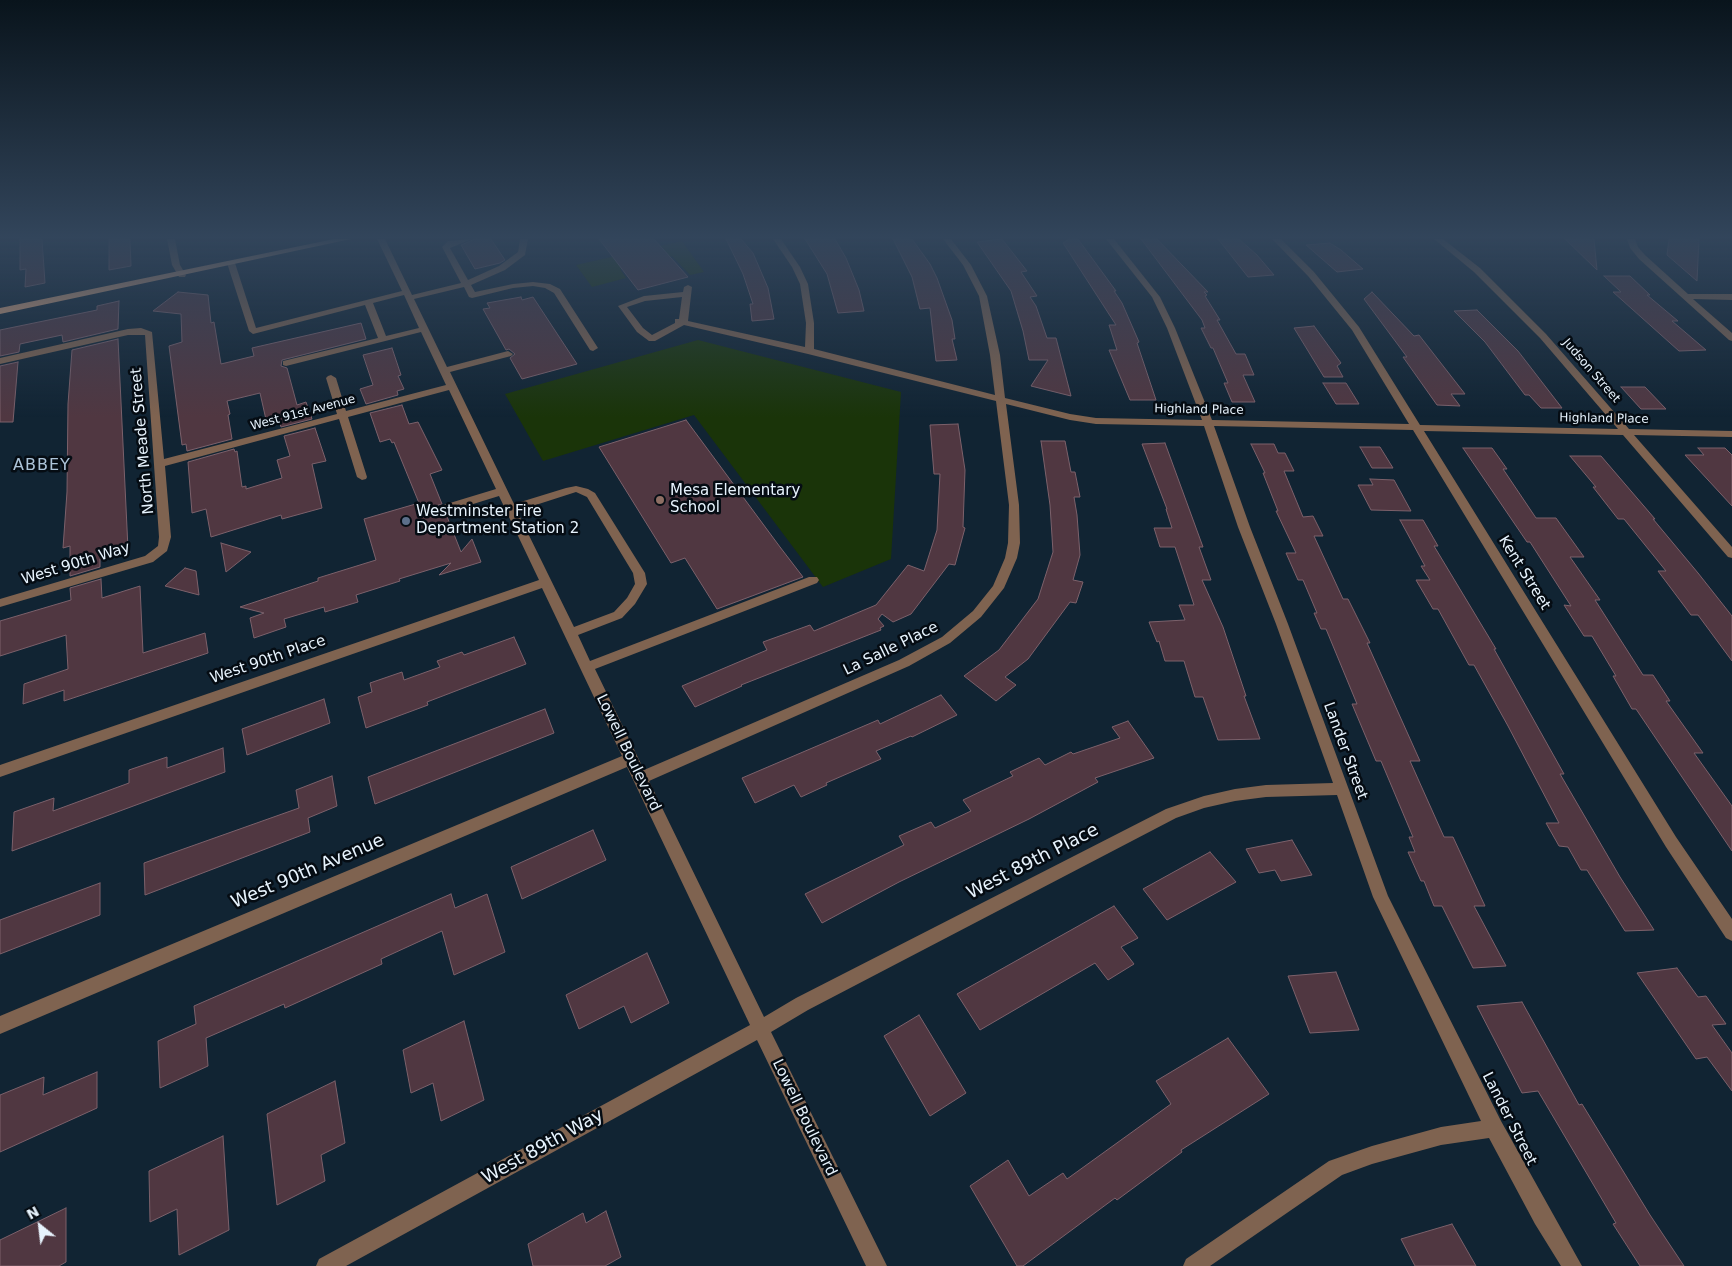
<!DOCTYPE html>
<html>
<head>
<meta charset="utf-8">
<style>
  body { margin:0 }
  #map { position:relative; width:1732px; height:1266px; overflow:hidden; background:#112433; font-family:"DejaVu Sans",sans-serif }
  canvas { display:block }
  .north { position:absolute; left:15px; top:1201px; width:50px; height:50px; -webkit-text-stroke:4px #050c13; paint-order:stroke; rotate:331deg; font-size:14px; font-weight:700; line-height:20px; text-align:center; color:#e7f3fd }
  .north::after { content:''; display:block; margin:auto; width:18px; height:22px; background:#e7f3fd; clip-path:polygon(50% 0,100% 100%,50% 72%,0 100%) }
</style>
</head>
<body>
<div id="map">
<canvas width="1732" height="1266"></canvas>
<div class="north">N</div>
</div>
<script>
const ctx = document.querySelector('canvas').getContext('2d');
ctx.lineJoin = 'round';
function fill(path, color) {
  ctx.fillStyle = color;
  ctx.fill(path, 'evenodd');
}
function poly(rows) {
  const path = new Path2D();
  for (const r of rows) {
    path.moveTo(r[0], r[1]);
    for (let i = 2; i < r.length; i += 2) path.lineTo(r[i], r[i + 1]);
  }
  return path;
}
function trace(path, color, width, dash) {
  ctx.strokeStyle = color;
  ctx.lineWidth = width;
  ctx.lineCap = dash ? 'butt' : 'round';
  ctx.setLineDash(dash || []);
  ctx.stroke(path);
}
function drawText(font, color, halo, rows, align = 'center') {
  ctx.font = font + ' "DejaVu Sans",sans-serif';
  ctx.lineWidth = 5;
  ctx.setLineDash([]);
  ctx.textBaseline = 'middle';
  ctx.strokeStyle = halo;
  ctx.fillStyle = color;
  for (const [text, x, y, turn = 0] of rows) {
    ctx.save();
    ctx.translate(x, y);
    ctx.rotate((+turn || 0) * Math.PI / 180);
    ctx.textAlign = isNaN(turn) ? turn : align;
    if (halo) ctx.strokeText(text, 0, 0);
    ctx.fillText(text, 0, 0);
    ctx.restore();
  }
}
fill(poly([
  [682,241,704,272,690,275,672,256,620,269,626,278,592,287,576,265],
  [698,340,901,392,891,559,823,587,694,415,543,461,505,394]
]), '#1a3409');
const building = poly([
  [20,239,42,239,45,283,25,287,26,269,20,270,20,239],
  [109,239,130,239,131,266,109,270,109,239],
  [491,239,505,260,500,263,475,269,461,245,475,239,491,239],
  [599,239,654,239,688,277,638,290,599,239],
  [726,239,741,239,753,253,768,288,774,319,752,321,750,304,753,304,743,274,726,239],
  [805,239,835,239,846,258,859,290,864,311,838,313,827,274,805,239],
  [893,239,912,239,930,264,937,278,952,320,955,339,952,339,957,360,936,361,930,308,920,309,912,277,893,239],
  [1002,239,1027,271,1021,272,1037,296,1030,297,1036,306,1047,338,1056,338,1071,396,1031,386,1048,360,1029,360,1023,331,1011,291,977,242,1002,239],
  [1069,239,1078,239,1116,291,1114,291,1122,303,1139,342,1137,343,1156,400,1130,400,1109,350,1117,350,1109,325,1116,325,1063,243,1069,239],
  [1141,239,1157,239,1208,292,1204,292,1207,295,1205,296,1220,320,1217,320,1236,354,1245,354,1254,375,1243,375,1255,402,1232,402,1224,383,1228,383,1213,348,1211,348,1201,328,1205,328,1202,320,1141,239],
  [1218,239,1239,239,1257,255,1274,275,1248,277,1218,239],
  [1565,239,1594,239,1597,270,1565,239],
  [1669,239,1699,239,1697,281,1667,255,1669,239],
  [1330,243,1341,250,1363,269,1337,272,1306,245,1330,243],
  [1604,276,1630,276,1650,295,1647,295,1678,321,1672,321,1706,350,1679,351,1613,292,1621,292,1604,276],
  [178,292,208,295,211,323,214,322,221,364,254,356,252,348,361,323,366,339,282,360,281,366,287,368,297,405,306,402,312,419,281,427,279,421,267,424,260,393,227,401,230,414,228,415,232,439,187,451,186,444,182,445,169,346,182,342,181,314,153,311,178,292],
  [1372,292,1414,336,1419,335,1465,394,1451,394,1460,406,1437,405,1403,357,1407,357,1364,299,1372,292],
  [521,297,522,300,533,297,577,364,522,379,510,358,515,354,509,349,506,350,483,309,490,308,487,303,521,297],
  [119,301,118,329,63,342,62,335,20,344,19,352,0,356,0,330,97,310,97,306,119,301],
  [1477,310,1518,351,1562,408,1541,408,1529,395,1525,395,1485,342,1454,311,1477,310],
  [1314,326,1341,363,1337,366,1343,377,1324,377,1294,328,1314,326],
  [118,339,128,549,100,559,100,567,70,576,70,546,63,548,67,492,68,404,72,350,118,339],
  [392,348,401,375,398,376,404,389,397,391,398,395,366,404,360,389,373,385,363,355,392,348],
  [18,362,13,422,0,422,0,366,18,362],
  [1323,383,1346,383,1359,404,1336,404,1323,383],
  [1621,387,1645,387,1666,409,1641,409,1621,387],
  [402,405,409,424,418,422,442,470,430,474,442,504,438,505,437,510,443,514,446,514,461,552,472,539,481,562,439,575,451,563,399,579,400,581,356,595,358,602,325,612,324,607,284,619,286,627,254,638,250,618,264,613,240,607,318,581,318,578,376,560,364,519,419,503,394,442,392,443,390,439,380,442,370,413,402,405],
  [686,420,780,547,803,577,717,609,685,558,671,563,599,447,686,420],
  [958,424,965,470,963,527,965,528,955,565,949,564,911,614,893,622,882,614,878,619,884,626,880,628,881,630,741,685,742,686,695,707,682,686,767,650,763,642,810,625,814,631,876,605,908,565,924,571,937,530,940,474,934,474,930,425,958,424],
  [315,428,326,461,312,464,322,508,282,519,281,515,211,537,206,509,192,513,188,462,234,449,235,452,237,451,242,487,246,486,246,489,282,478,277,460,290,456,284,436,315,428],
  [1041,441,1065,441,1071,472,1075,472,1080,497,1074,497,1077,515,1080,555,1073,580,1083,582,1076,603,1070,602,1028,659,1005,677,1016,685,996,701,964,676,999,650,1038,599,1053,552,1050,505,1041,441],
  [1165,443,1203,547,1199,547,1211,580,1202,580,1223,627,1246,696,1244,696,1260,739,1218,740,1203,697,1195,697,1184,661,1165,661,1159,641,1157,642,1149,622,1185,620,1179,605,1194,605,1175,547,1160,547,1154,528,1172,528,1166,509,1167,509,1142,444,1165,443],
  [1251,444,1274,444,1278,453,1285,453,1294,471,1284,471,1303,517,1313,516,1323,536,1314,536,1343,599,1348,599,1370,643,1367,643,1420,761,1410,761,1444,837,1453,837,1485,906,1474,906,1506,966,1473,968,1442,906,1434,906,1424,881,1421,881,1408,852,1415,852,1409,837,1413,837,1381,761,1376,761,1352,704,1357,704,1326,629,1321,629,1314,613,1317,613,1303,580,1298,580,1286,553,1296,553,1276,511,1278,511,1263,473,1265,473,1251,444],
  [1360,447,1380,447,1393,468,1372,468,1360,447],
  [1463,448,1492,448,1507,469,1503,469,1536,518,1556,518,1584,557,1570,557,1600,600,1595,600,1643,675,1653,675,1670,701,1666,701,1703,753,1694,753,1732,806,1732,851,1636,709,1632,709,1613,676,1616,676,1592,636,1584,636,1564,605,1571,606,1530,542,1527,542,1463,448],
  [1698,448,1725,448,1732,455,1732,506,1685,455,1704,455,1698,448],
  [1570,456,1601,456,1655,519,1653,519,1698,573,1732,616,1732,661,1698,615,1691,615,1658,571,1666,571,1624,519,1618,519,1593,487,1596,487,1570,456],
  [1370,479,1394,480,1411,511,1371,510,1358,485,1373,485,1370,479],
  [1400,520,1423,520,1438,546,1434,546,1496,649,1494,649,1564,774,1560,774,1620,877,1654,930,1625,931,1587,870,1581,870,1568,847,1559,846,1546,823,1559,823,1508,726,1474,665,1469,665,1438,609,1433,609,1416,580,1430,580,1421,566,1425,566,1400,520],
  [221,543,251,552,226,572,221,543],
  [185,568,196,571,199,595,165,586,185,568],
  [101,579,102,598,140,586,143,653,205,633,208,653,64,701,64,690,23,704,24,684,68,669,66,635,0,656,0,621,71,600,70,588,101,579],
  [514,637,526,664,427,702,428,705,366,728,358,697,372,692,370,683,402,672,404,680,440,667,437,661,462,652,464,655,514,637],
  [941,695,957,715,912,737,911,736,876,751,881,759,826,783,827,785,801,797,794,785,755,803,742,778,878,720,880,724,941,695],
  [324,699,330,723,247,755,242,729,324,699],
  [545,709,554,733,375,804,368,777,545,709],
  [1128,721,1154,758,1095,778,1098,782,1029,819,899,882,822,923,805,894,904,845,899,836,931,822,935,828,971,811,963,800,1013,776,1010,772,1039,758,1045,765,1071,752,1073,754,1120,738,1112,727,1128,721],
  [223,748,225,772,12,851,14,812,54,798,53,811,129,783,129,770,167,757,167,768,223,748],
  [332,776,337,806,308,818,310,832,145,895,144,863,299,808,296,790,332,776],
  [593,830,606,860,522,899,511,867,593,830],
  [1292,840,1312,875,1281,881,1275,870,1259,873,1246,849,1292,840],
  [1210,852,1236,882,1167,920,1143,889,1210,852],
  [100,883,100,915,0,954,0,920,100,883],
  [451,894,455,908,487,894,505,952,454,975,442,931,381,959,382,964,285,1008,284,1004,206,1038,208,1066,160,1088,158,1041,196,1024,194,1006,451,894],
  [1114,906,1138,938,1121,947,1134,964,1108,980,1095,963,980,1030,957,994,1114,906],
  [647,953,669,1003,631,1023,624,1006,579,1029,566,995,647,953],
  [1677,968,1698,997,1706,996,1726,1024,1712,1025,1732,1053,1732,1091,1707,1057,1696,1059,1637,973,1677,968],
  [1336,972,1359,1030,1310,1033,1288,976,1336,972],
  [1522,1002,1579,1105,1582,1104,1650,1215,1684,1266,1640,1266,1613,1224,1616,1223,1538,1091,1522,1093,1477,1006,1522,1002],
  [919,1015,966,1093,930,1116,884,1036,919,1015],
  [464,1021,484,1100,441,1121,433,1083,411,1093,403,1050,464,1021],
  [1228,1038,1269,1094,1181,1150,1182,1152,1117,1200,1115,1198,1023,1266,1017,1266,970,1186,1008,1160,1029,1196,1063,1173,1067,1179,1171,1104,1156,1081,1228,1038],
  [97,1072,97,1108,0,1152,0,1095,44,1077,43,1095,97,1072],
  [335,1081,345,1143,321,1155,325,1181,277,1205,267,1114,335,1081],
  [223,1136,229,1230,179,1255,177,1209,150,1222,149,1171,223,1136],
  [66,1208,66,1262,59,1266,0,1266,0,1240,66,1208],
  [606,1211,621,1257,605,1266,533,1266,528,1244,583,1213,586,1223,606,1211],
  [1452,1224,1476,1266,1415,1266,1401,1239,1452,1224]
]);
fill(building, '#503741');
trace(building, '#7c616b', 1);
fill(poly([
  [167,239,175,239,180,265,186,275,185,277,179,277,172,265,167,239],
  [377,239,385,239,412,295,461,283,442,247,448,241,472,239,450,248,468,280,499,266,518,252,520,239,528,239,525,255,505,270,471,285,475,292,513,284,533,282,550,284,560,289,598,348,593,351,590,350,554,293,545,288,533,286,513,288,472,298,469,297,464,287,414,299,447,367,508,351,513,354,511,356,450,372,514,504,566,488,576,486,588,489,595,493,645,573,647,584,635,604,622,618,578,635,590,661,809,577,817,577,819,580,817,583,595,669,644,770,899,660,942,637,973,611,993,586,1005,558,1008,543,1009,505,996,401,808,354,684,325,655,341,649,341,637,332,618,306,644,296,683,292,684,287,688,285,692,287,688,321,805,347,806,323,800,284,792,267,773,239,781,239,800,267,808,284,814,323,814,349,995,395,990,355,979,296,963,265,943,239,951,239,971,265,987,296,1000,355,1005,398,1070,414,1096,418,1202,420,1167,328,1152,297,1106,239,1114,239,1160,297,1175,328,1212,420,1409,424,1352,330,1308,276,1272,239,1281,239,1314,272,1359,327,1420,425,1618,429,1540,338,1474,272,1434,239,1443,239,1480,268,1546,334,1629,429,1732,431,1732,437,1634,435,1732,547,1732,558,1728,557,1623,435,1424,431,1676,837,1732,919,1732,941,1726,938,1666,847,1413,430,1214,426,1250,527,1288,624,1388,896,1501,1121,1582,1266,1561,1266,1535,1224,1489,1138,1441,1145,1372,1164,1342,1175,1210,1266,1183,1266,1186,1259,1329,1161,1372,1146,1441,1127,1481,1121,1373,897,1337,795,1266,797,1235,801,1204,808,1176,818,808,1010,771,1032,887,1266,866,1266,757,1040,346,1266,316,1266,319,1259,750,1025,627,767,0,1034,0,1016,622,756,542,588,0,777,0,765,539,580,499,496,444,513,439,509,440,506,496,489,449,390,348,417,367,477,366,479,362,480,357,477,339,419,165,466,171,537,167,551,153,562,0,607,0,599,145,556,158,546,159,537,145,335,128,335,0,364,0,358,128,329,141,328,152,332,164,459,337,414,326,378,328,376,331,375,336,378,346,411,446,385,421,332,286,366,283,365,283,361,378,338,365,305,253,334,249,331,227,263,228,261,235,263,256,328,402,291,377,239],
  [404,295,419,328,386,336,373,303,404,295],
  [682,297,679,319,675,319,675,323,652,335,643,328,627,307,645,301,682,297],
  [1006,404,1070,420,1096,424,1204,426,1238,527,1276,624,1333,783,1266,785,1235,789,1204,796,1166,809,796,998,764,1017,649,781,909,666,950,643,981,617,1004,588,1017,558,1020,543,1019,505,1006,404],
  [576,492,587,497,633,573,635,584,627,598,614,612,574,627,517,511,576,492],
  [1627,239,1635,239,1638,247,1645,255,1688,294,1732,294,1732,300,1693,299,1732,333,1732,341,1729,340,1639,259,1630,248,1627,239]
]), '#7f6350');
fill(poly([
  [334,239,351,239,0,314,0,308,334,239]
]), '#dda47c');
const sky = ctx.createLinearGradient(0, 0, 0, 417);
sky.addColorStop(0, '#09141c');
sky.addColorStop(0.57, '#32455b');
sky.addColorStop(1, '#32455b00');
ctx.fillStyle = sky;
ctx.fillRect(0, 0, 1732, 417);
for (const [x, y, r, color] of [
  [660,500,5,"#8d6e63"],
  [406,521,5,"#5c6f8a"]
]) {
  const dot = new Path2D();
  dot.arc(x, y, r, 0, 2 * Math.PI);
  ctx.fillStyle = color;
  ctx.fill(dot);
  trace(dot, '#050c13', 2);
}
drawText('12px', '#e7f3fd', '#050c13', [
  ["Judson Street",1591,371,49],
  ["Highland Place",1199,410,1],
  ["West 91st Avenue",303,413,-15],
  ["Highland Place",1604,419,1]
]);
drawText('15px', '#e7f3fd', '#050c13', [
  ["North Meade Street",143,441,-95],
  ["West 90th Way",76,564,-17],
  ["Kent Street",1524,573,58],
  ["La Salle Place",891,649,-26],
  ["West 90th Place",268,660,-19],
  ["Lander Street",1345,751,70],
  ["Lowell Boulevard",628,753,64],
  ["Lowell Boulevard",804,1118,64],
  ["Lander Street",1509,1119,63]
]);
drawText('15px', '#e7f3fd', '#050c13', [
  ["Mesa Elementary",670,491],
  ["School",670,508],
  ["Westminster Fire",416,512],
  ["Department Station 2",416,529]
], 'left');
ctx.letterSpacing = '1px';
drawText('16px', '#adc4d9', '#050c13', [
  ["ABBEY",42,466]
]);
ctx.letterSpacing = '0px';
drawText('18px', '#e7f3fd', '#050c13', [
  ["West 89th Place",1033,862,-27],
  ["West 90th Avenue",308,872,-23],
  ["West 89th Way",543,1147,-29]
]);
</script>
</body>
</html>
